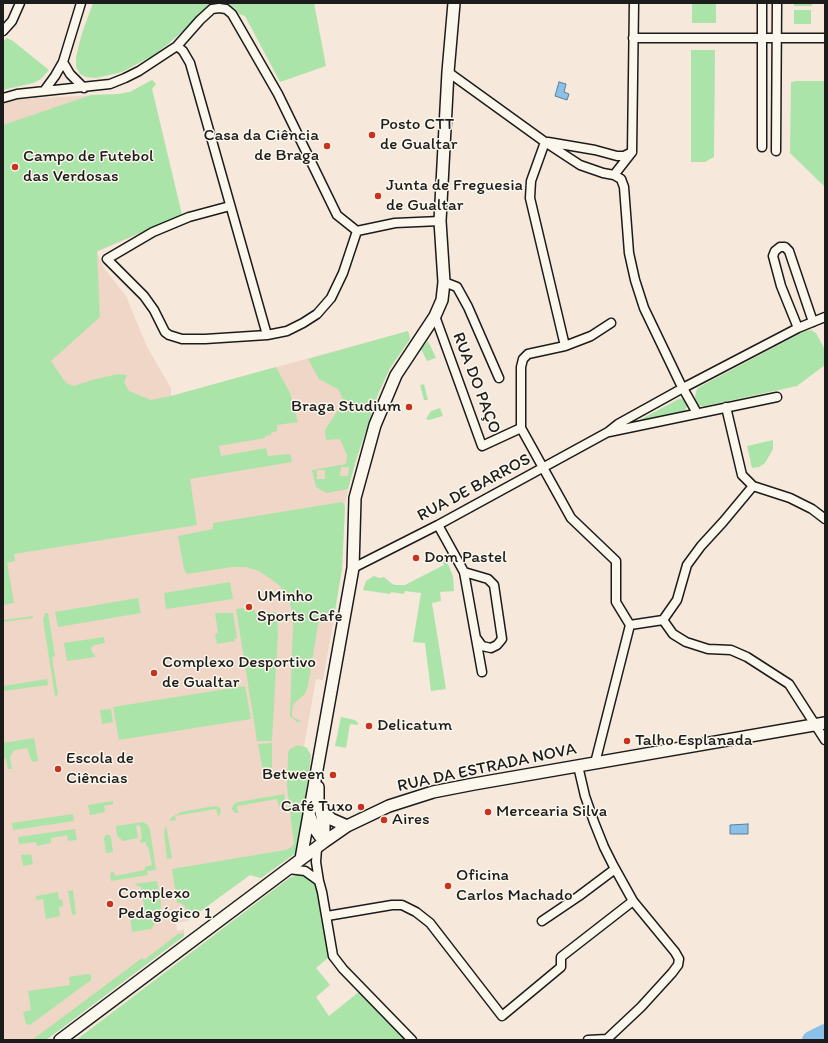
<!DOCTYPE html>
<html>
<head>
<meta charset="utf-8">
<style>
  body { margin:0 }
  #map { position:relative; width:828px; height:1043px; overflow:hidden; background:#f6e8db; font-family:Itim,sans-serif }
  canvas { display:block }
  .frame { position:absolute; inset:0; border:4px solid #1c1c1c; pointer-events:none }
</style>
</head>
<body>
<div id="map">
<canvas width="828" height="1043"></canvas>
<div class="frame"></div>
</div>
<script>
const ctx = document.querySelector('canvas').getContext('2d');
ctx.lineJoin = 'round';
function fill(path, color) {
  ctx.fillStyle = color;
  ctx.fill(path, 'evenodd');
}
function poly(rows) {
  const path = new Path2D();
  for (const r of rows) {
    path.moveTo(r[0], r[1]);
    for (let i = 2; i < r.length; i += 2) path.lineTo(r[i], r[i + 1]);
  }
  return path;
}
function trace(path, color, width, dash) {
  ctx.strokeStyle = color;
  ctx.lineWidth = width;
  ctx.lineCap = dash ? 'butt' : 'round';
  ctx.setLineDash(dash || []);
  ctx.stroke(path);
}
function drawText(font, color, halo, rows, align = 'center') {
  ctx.font = font + ' Itim,sans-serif';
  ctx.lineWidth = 3;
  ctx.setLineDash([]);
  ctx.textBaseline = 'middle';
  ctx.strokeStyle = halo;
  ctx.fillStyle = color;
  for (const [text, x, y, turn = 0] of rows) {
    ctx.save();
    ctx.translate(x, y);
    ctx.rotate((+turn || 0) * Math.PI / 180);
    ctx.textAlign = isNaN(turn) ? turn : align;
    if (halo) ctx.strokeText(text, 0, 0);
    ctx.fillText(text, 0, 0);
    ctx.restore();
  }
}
fill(poly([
  [152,80,156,84,152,89,182,215,97,252,104,268,126,296,147,347,171,388,171,396,408,331,410,339,390,368,378,394,356,460,348,489,345,506,342,569,332,629,323,680,316,679,304,746,310,753,311,756,297,852,261,878,250,875,187,921,176,923,177,931,184,929,184,936,46,1040,3,1040,3,103,19,99,119,94,130,92]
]), '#f0d6c6');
fill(poly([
  [93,3,220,3,217,4,206,10,167,45,152,56,122,72,96,78,86,77,80,74,76,67,76,57,82,33],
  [226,3,314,3,326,66,280,82,245,16,239,14,235,8],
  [692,3,716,3,716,23,692,23],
  [794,3,812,3,812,6,794,6],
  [794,10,811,10,811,24,794,24],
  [7,38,13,41,49,70,41,79,33,83,3,90,3,41],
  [691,50,715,50,714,157,705,162,691,162],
  [152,80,156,84,152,89,182,215,97,251,100,317,51,361,66,383,74,386,92,380,118,374,127,375,124,382,129,391,151,400,171,396,276,367,290,393,298,422,277,425,277,431,271,433,271,435,265,436,265,438,219,446,221,456,266,448,268,456,289,454,291,456,292,462,190,479,197,525,14,554,15,561,7,563,14,603,3,605,3,125,91,95,119,94,130,92],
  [794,81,825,81,825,187,790,153,791,82,794,82],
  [811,330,816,333,825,350,825,365,797,386,705,406,700,406,697,402,695,397,696,392,697,389,701,386,805,331],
  [408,331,410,339,390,368,378,394,356,460,348,489,327,493,321,490,316,487,312,470,346,464,347,455,340,439,326,440,325,430,338,410,347,410,339,390,319,379,308,359],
  [341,467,349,467,348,476,340,476],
  [317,470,325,470,325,479,317,479],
  [428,341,436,358,427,361,421,349],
  [424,384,428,400,424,400,420,385],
  [679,399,684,399,687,402,687,407,684,411,634,423],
  [440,408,443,416,429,420,426,419,431,411],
  [773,440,773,449,765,463,759,467,752,468,747,446],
  [342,502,345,506,342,569,334,616,325,617,320,619,318,625,308,686,305,694,294,703,292,710,292,716,294,718,301,721,297,722,290,716,293,624,292,611,288,598,280,586,271,579,259,571,246,567,232,567,187,574,184,569,178,536,213,529,213,523],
  [444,555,453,576,454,591,440,592,441,601,432,603,446,689,431,691,425,643,413,642,421,593,405,591,404,594,391,592,390,594,363,590,366,581,374,576,379,578,384,577,391,583,395,585,405,585,444,565,440,557],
  [230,582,233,599,166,609,164,593],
  [138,598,141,613,58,627,55,612],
  [244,608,245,612,255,610,255,613,276,612,277,615,278,633,272,741,257,741,236,609],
  [45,613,48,613,55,656,52,657,58,695,55,696,43,620],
  [215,613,233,613,237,638,234,639,235,641,217,644,215,634,218,633],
  [33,616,33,618,3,622,3,620],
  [104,637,105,643,94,645,91,648,92,652,95,655,95,657,67,661,64,643],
  [47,679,48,685,3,691,3,686],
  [245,686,251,719,119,740,113,707],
  [111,709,113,722,102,724,100,710],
  [341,717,355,720,358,723,358,725,350,724,346,748,335,746],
  [34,738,38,761,32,762,27,748,15,750,10,756,12,769,8,769,6,759,3,759,3,743],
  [272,743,272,771,270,774,264,776,258,744],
  [298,745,307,748,311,756,297,852,261,878,250,875,187,921,185,906,180,903,177,903,172,869,285,850,290,848,294,844,287,786,288,758,288,753,290,749],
  [284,794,286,805,279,806,277,799,237,806,238,813,235,813,232,809,233,805,238,802],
  [113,801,113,804,104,806,105,812,90,815,88,805],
  [215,806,219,807,221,810,220,814,218,816,216,809,175,816,176,820,169,821,172,817,181,812],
  [73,814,74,821,13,830,12,823],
  [143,822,148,825,150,830,156,870,147,871,148,875,111,881,110,873,114,872,115,876,145,870,145,867,152,865,148,846,146,846,146,842,141,843,140,840,142,839,140,825,136,826,138,838,123,841,117,836,116,826],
  [166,825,172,858,167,859,164,832],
  [75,829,77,840,68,841,67,835,51,838,51,843,37,846,36,842,19,844,18,837],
  [106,835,109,835,111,837,113,852,106,853,104,838],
  [31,854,33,864,23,866,21,855],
  [300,875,308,877,318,885,329,957,316,968,330,985,316,997,329,1016,360,991,407,1040,76,1040,288,879,291,877],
  [157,881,161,903,160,913,156,922,151,929,132,932,130,915,138,914,139,910,144,905,141,887,134,884],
  [73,890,76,914,72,915,68,891],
  [58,892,59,900,62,899,63,906,59,907,60,916,46,919,43,899,36,900,36,896],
  [184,933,184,936,46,1040,32,1040,142,958,144,960,178,934],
  [87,974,91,975,91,980,30,1025,26,1024,23,1012,31,1010,28,991,70,985,69,977]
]), '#abe4a9');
const water = poly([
  [559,82,566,84,564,92,569,94,567,100,555,96,559,82],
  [748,824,748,834,730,834,730,825,748,824]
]);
fill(water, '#8bc0e8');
trace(water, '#5f7e96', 1);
trace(poly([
  [811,1040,825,1033]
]), '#8bc0e8', 18);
const street = poly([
  [762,3,762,147],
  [3,31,12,21,20,3],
  [633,38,825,38],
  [177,46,183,51,190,63,267,335],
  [63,62,70,74,84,88],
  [448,72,545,142,580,165,603,173,614,175,621,179,624,187,629,253,635,280,644,308,680,383,697,413],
  [44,91,55,76,63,62,81,3],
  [3,98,17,94,110,84,125,78,139,71,177,46,200,20,212,9,219,8,226,9,232,14,278,94,337,215,357,231],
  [545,142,531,181,530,198,565,346,591,336,611,323],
  [548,142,595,150,617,156,624,156,632,152],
  [776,151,777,3],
  [614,175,632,152,634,3],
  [230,206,189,217,153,232,107,259,144,296,154,310,165,332,169,335,182,339,205,339,267,335,287,331,303,323,317,314,331,298,343,273,357,231],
  [357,231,395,223,440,221],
  [444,282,457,287,468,307,499,378],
  [435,316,482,446,521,428],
  [798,328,781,286,773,256,775,251,780,247,785,247,789,251,813,322],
  [565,346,528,354,523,359,521,367,521,428,571,518,616,561,616,602,630,625],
  [726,407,742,475,753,486,790,498,812,509,825,519],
  [609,432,777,397],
  [438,525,464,572,482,672],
  [353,568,438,525,608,432,618,424,683,388,798,328,825,317],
  [464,572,488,579,494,585,502,639,497,645,491,648,482,646,477,639],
  [663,620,673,634,686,642,708,649,731,650,747,657,789,684,825,740],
  [595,763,630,625,663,620,677,600,687,565,701,546,723,522,753,486],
  [578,766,585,796,594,822,604,847,613,865,633,901,675,952,679,959,678,965,672,973,641,1007,607,1039,588,1040],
  [288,869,305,871,319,881,316,862,317,848],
  [319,881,322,892,333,956,343,969,412,1040],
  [327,916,392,905,402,905,416,912,430,923,502,1016,561,967,561,957,633,901],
  [542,921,579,896,615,869]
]);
const secondary = poly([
  [318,787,318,800,324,824,324,842],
  [321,808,331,819,347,826],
  [309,814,315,829,324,842],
  [301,859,353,568,355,498,375,425,396,375,435,316,442,300,444,282,440,221,448,72,454,3],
  [60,1040,324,842,347,826,389,806,433,792,474,784,825,723]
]);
trace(street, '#1c1c1c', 11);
trace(secondary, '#1c1c1c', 14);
trace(street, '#fbf7ec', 8);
trace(secondary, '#fbf7ec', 11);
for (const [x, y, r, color] of [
  [372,135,4,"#c8321e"],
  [327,146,4,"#c8321e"],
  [15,167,4,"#c8321e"],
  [378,196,4,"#c8321e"],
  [409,407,4,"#c8321e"],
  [416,558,4,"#c8321e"],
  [249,607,4,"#c8321e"],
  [154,673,4,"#c8321e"],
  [369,726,4,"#c8321e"],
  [627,741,4,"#c8321e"],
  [58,769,4,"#c8321e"],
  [333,775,4,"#c8321e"],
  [361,807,4,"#c8321e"],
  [488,812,4,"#c8321e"],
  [384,820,4,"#c8321e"],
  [448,886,4,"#c8321e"],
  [110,904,4,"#c8321e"]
]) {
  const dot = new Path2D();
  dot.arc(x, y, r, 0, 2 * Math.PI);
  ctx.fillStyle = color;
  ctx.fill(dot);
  trace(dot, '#fbf7ec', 1.5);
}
drawText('17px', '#1c1c1c', '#fbf7ec', [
  ["Posto CTT",380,125],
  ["de Gualtar",380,145],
  ["Casa da Ciência",319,136,"right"],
  ["de Braga",319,156,"right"],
  ["Campo de Futebol",23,157],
  ["das Verdosas",23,177],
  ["Junta de Freguesia",386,186],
  ["de Gualtar",386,206],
  ["Braga Studium",401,407,"right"],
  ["Dom Pastel",424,558],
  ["UMinho",257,597],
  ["Sports Cafe",257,617],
  ["Complexo Desportivo",162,663],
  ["de Gualtar",162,683],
  ["Delicatum",377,726],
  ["Talho Esplanada",635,741],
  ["Escola de",66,759],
  ["Ciências",66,779],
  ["Between",325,775,"right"],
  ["Café Tuxo",353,807,"right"],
  ["Mercearia Silva",496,812],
  ["Aires",392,820],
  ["Oficina",456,876],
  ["Carlos Machado",456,896],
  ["Complexo",118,894],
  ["Pedagógico 1",118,914]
], 'left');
drawText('17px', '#1c1c1c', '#fbf7ec', [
  ["RUA DO PAÇO",476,383,69],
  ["RUA DE BARROS",474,488,-28],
  ["RUA DA ESTRADA NOVA",487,768,-12]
]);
</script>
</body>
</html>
